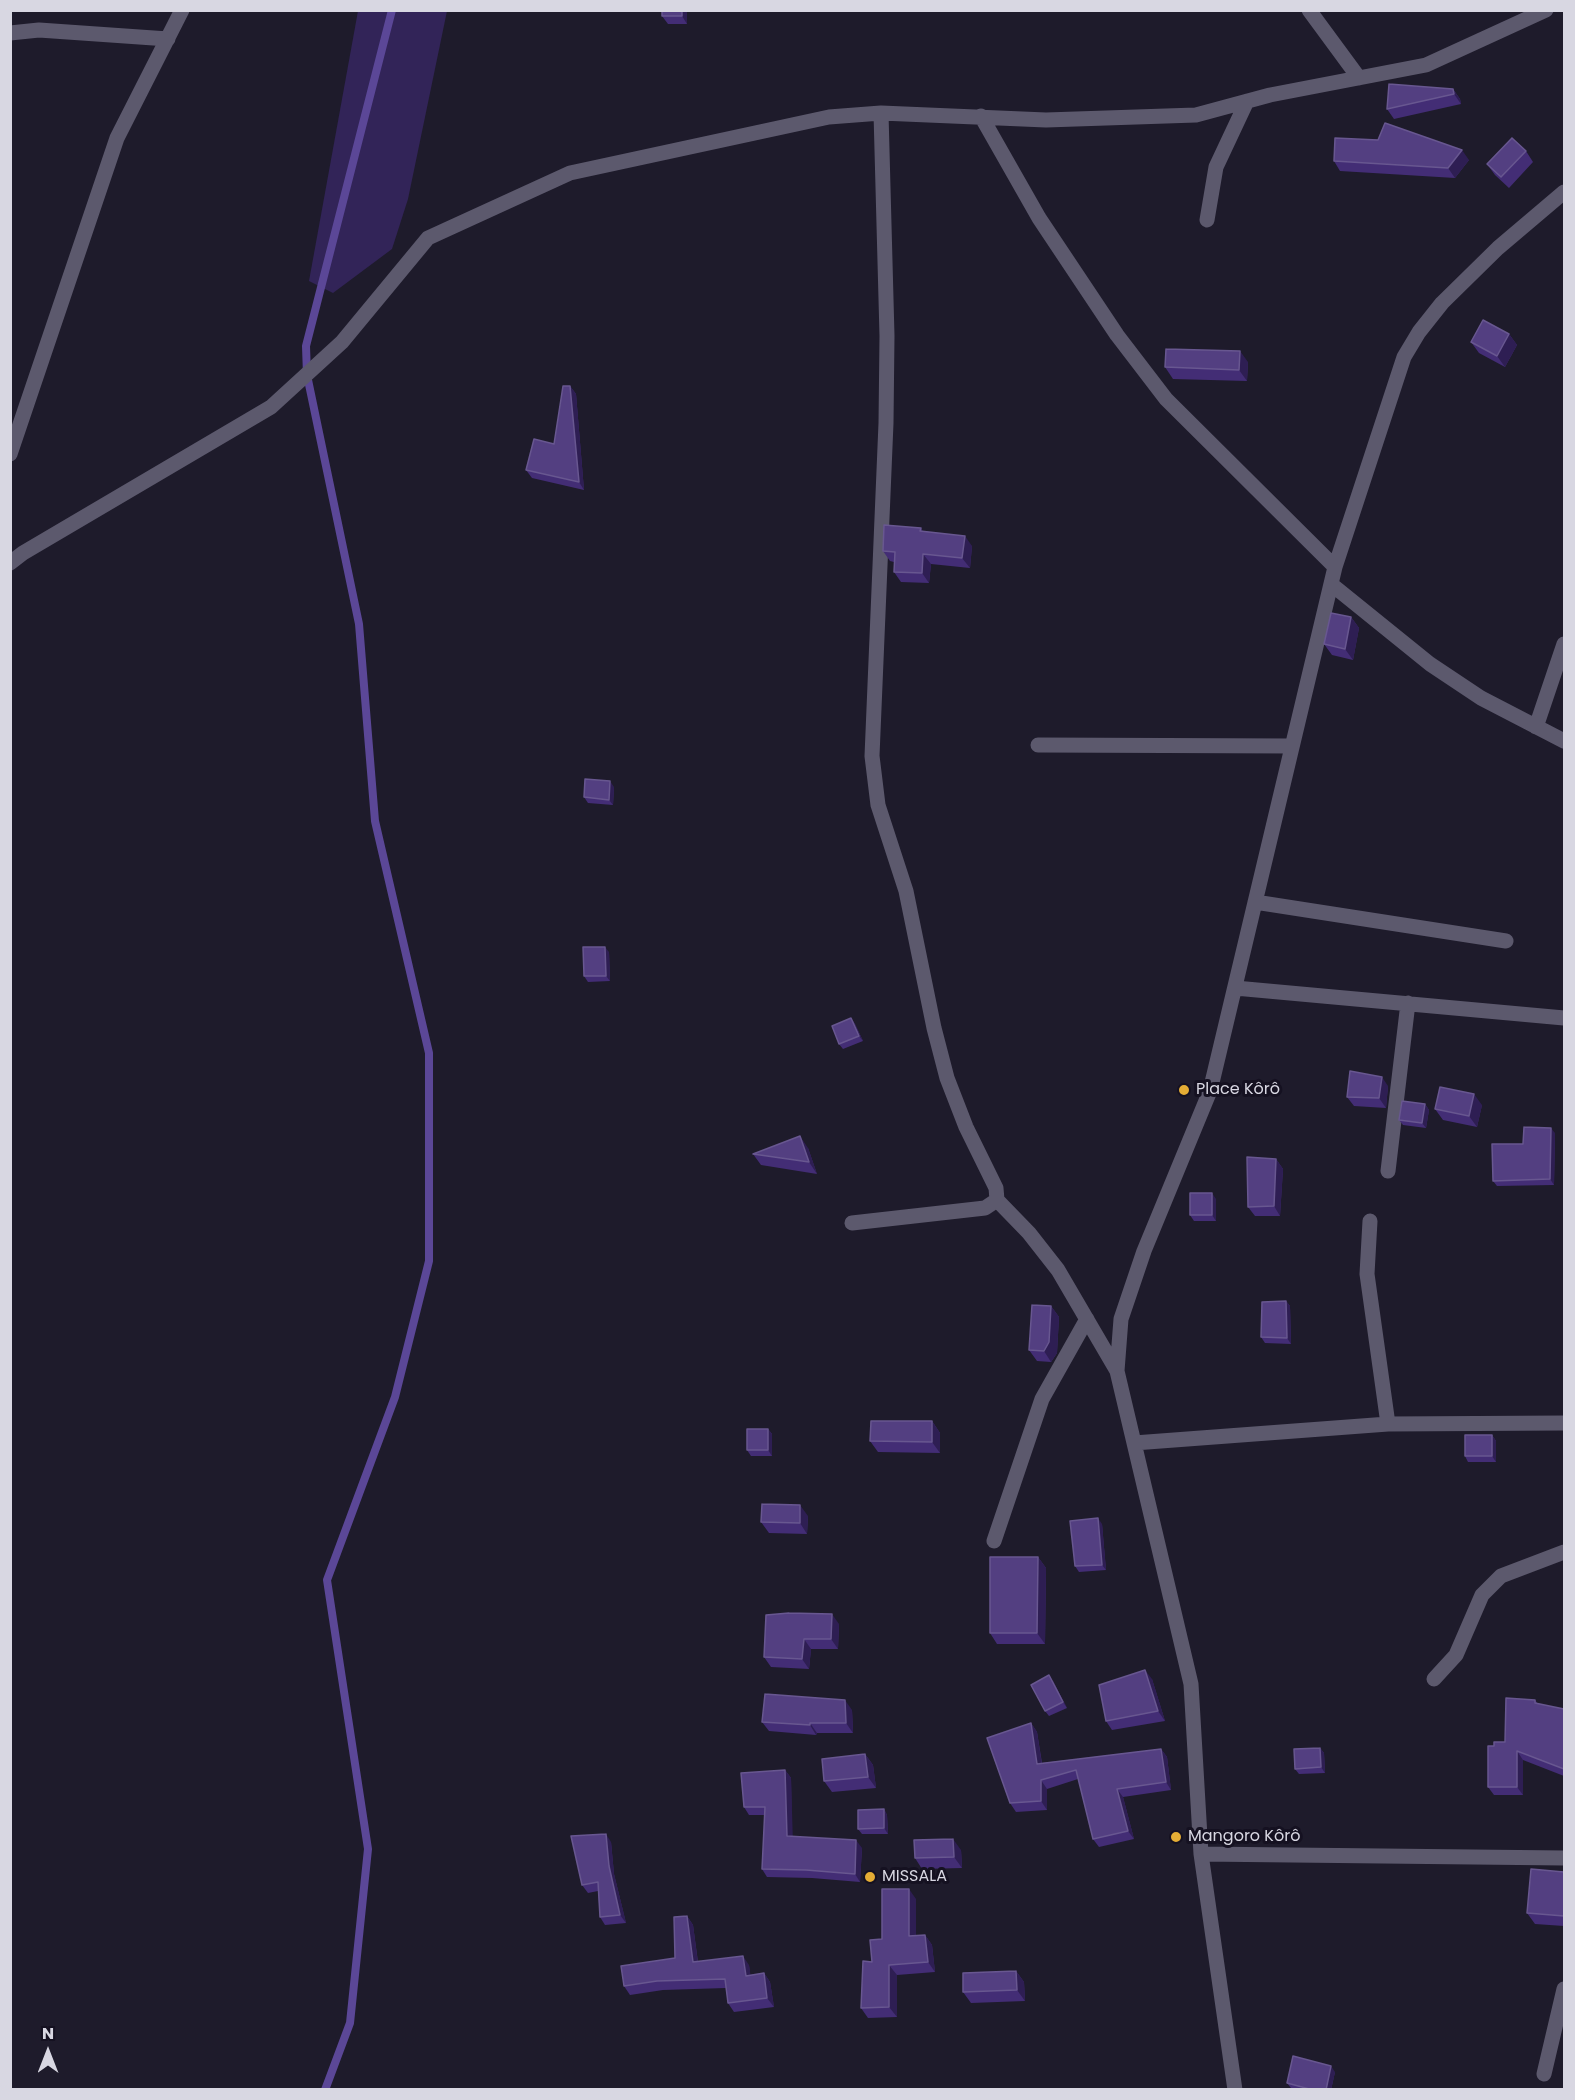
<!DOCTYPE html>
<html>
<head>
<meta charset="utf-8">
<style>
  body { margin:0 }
  #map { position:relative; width:1575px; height:2100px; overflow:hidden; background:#1e1b2b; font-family:Poppins,sans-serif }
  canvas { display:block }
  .frame { position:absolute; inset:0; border:12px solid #d8d7e2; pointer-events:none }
  .north { position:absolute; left:18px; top:2022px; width:60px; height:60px; -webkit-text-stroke:4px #151121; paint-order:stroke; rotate:0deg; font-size:16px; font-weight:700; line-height:24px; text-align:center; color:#d8d7e2 }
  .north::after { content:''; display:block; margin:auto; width:21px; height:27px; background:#d8d7e2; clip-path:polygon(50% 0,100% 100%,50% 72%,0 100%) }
</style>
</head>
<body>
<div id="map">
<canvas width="1575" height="2100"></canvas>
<div class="frame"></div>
<div class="north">N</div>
</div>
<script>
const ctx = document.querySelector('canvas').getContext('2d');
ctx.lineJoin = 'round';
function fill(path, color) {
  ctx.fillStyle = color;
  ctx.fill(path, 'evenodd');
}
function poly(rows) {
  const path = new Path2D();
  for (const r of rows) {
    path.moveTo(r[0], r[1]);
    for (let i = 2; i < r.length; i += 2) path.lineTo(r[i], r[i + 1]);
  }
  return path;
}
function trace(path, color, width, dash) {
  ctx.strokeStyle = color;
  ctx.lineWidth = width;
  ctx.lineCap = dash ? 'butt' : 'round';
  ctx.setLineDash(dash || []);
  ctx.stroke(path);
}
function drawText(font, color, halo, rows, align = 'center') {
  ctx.font = font + ' Poppins,sans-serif';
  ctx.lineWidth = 6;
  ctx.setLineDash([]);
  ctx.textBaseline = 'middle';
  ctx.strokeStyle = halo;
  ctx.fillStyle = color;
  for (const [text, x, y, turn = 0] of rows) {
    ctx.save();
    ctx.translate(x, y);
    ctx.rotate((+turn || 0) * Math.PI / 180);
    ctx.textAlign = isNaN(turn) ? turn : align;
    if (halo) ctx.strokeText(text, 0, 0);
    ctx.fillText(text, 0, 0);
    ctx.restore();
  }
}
fill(poly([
  [358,11,447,11,408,199,392,249,333,293,309,281]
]), '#322458');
trace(poly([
  [325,2090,350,2023,368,1849,327,1580,395,1397,429,1261,429,1053,375,821,359,624,307,375,306,346,392,10]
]), '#5b4797', 8);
trace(poly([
  [1309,10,1359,78],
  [10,33,39,30,168,39],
  [981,116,1039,218,1117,335,1166,399,1335,567],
  [1207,220,1216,167,1247,101],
  [10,454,117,138,182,10],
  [10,563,23,553,271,407,342,342,428,238,570,173,829,117,881,113,1046,120,1196,115,1270,95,1426,65,1546,10],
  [1331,584,1430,664,1481,698,1564,741],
  [1536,727,1564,644],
  [1038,745,1292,746],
  [1255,902,1506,941],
  [1235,988,1564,1018],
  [1388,1171,1408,1003],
  [997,1200,1029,1233,1058,1270,1117,1371,1191,1684,1201,1854,1235,2090],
  [1370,1221,1367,1274,1388,1424],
  [852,1223,985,1208,997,1200,996,1188,966,1127,947,1078,934,1028,906,891,878,805,872,756,886,423,887,336,881,113],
  [1117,1371,1121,1319,1144,1251,1210,1091,1335,567,1404,357,1419,332,1442,303,1498,248,1564,192],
  [1134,1443,1388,1424,1564,1423],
  [994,1541,1042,1399,1087,1319],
  [1434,1679,1456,1655,1482,1595,1501,1576,1564,1552],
  [1201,1854,1564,1858],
  [1544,2074,1564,1989]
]), '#5c596d', 15);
fill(poly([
  [687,10,687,24,668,24,662,16],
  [1453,89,1460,99,1461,104,1394,119,1387,109],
  [1526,151,1533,162,1509,188,1495,175,1487,164],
  [1469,160,1455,178,1340,171,1334,161],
  [1509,334,1517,345,1505,367,1479,353,1471,342],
  [1248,362,1247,381,1173,379,1165,367],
  [570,386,576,394,584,490,532,478,526,470,554,444],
  [921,528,923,532,972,546,970,568,931,564,929,583,901,582,894,572,894,562,890,561,883,551],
  [1351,617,1359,628,1353,660,1332,655,1324,644],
  [614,787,613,805,588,803,584,797],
  [609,952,610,981,588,982,584,976],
  [851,1018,855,1024,863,1041,843,1049,839,1044],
  [1388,1086,1386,1108,1354,1106,1347,1097],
  [1425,1104,1429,1110,1426,1128,1403,1125,1399,1120],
  [1482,1105,1477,1127,1443,1120,1435,1109],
  [1555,1133,1554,1185,1497,1186,1493,1181,1523,1144],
  [808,1148,817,1174,761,1165,753,1154],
  [1276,1159,1283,1169,1280,1216,1255,1216,1248,1207],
  [1216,1199,1216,1221,1194,1221,1190,1215],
  [1286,1301,1290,1306,1291,1344,1265,1343,1261,1337],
  [1051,1306,1059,1317,1057,1353,1051,1362,1037,1361,1029,1350],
  [932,1421,940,1433,940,1453,878,1452,870,1441],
  [768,1429,772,1434,772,1456,751,1456,747,1450],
  [1492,1435,1496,1441,1496,1462,1468,1462,1465,1456],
  [808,1516,807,1534,769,1533,761,1522],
  [1102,1524,1106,1570,1079,1572,1075,1566],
  [1038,1557,1046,1568,1045,1644,997,1644,990,1633],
  [839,1624,838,1649,811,1649,809,1669,771,1667,764,1657],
  [1152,1679,1165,1721,1112,1730,1106,1721],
  [1053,1681,1067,1708,1049,1716,1045,1711],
  [1535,1700,1538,1704,1564,1709,1564,1776,1523,1760,1523,1795,1494,1795,1488,1787,1494,1746,1505,1742],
  [852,1710,853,1733,817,1733,816,1735,769,1731,762,1722],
  [1031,1723,1037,1732,1042,1763,1161,1749,1167,1757,1171,1790,1123,1797,1134,1839,1099,1847,1093,1839,1078,1779,1047,1789,1047,1810,1016,1812,1010,1803],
  [1320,1748,1324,1753,1325,1773,1299,1774,1295,1769],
  [865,1754,873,1765,876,1788,832,1792,824,1781],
  [785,1770,791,1778,792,1836,862,1848,860,1882,812,1878,767,1877,762,1869,765,1815,749,1815,744,1807],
  [884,1809,887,1815,888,1834,862,1834,858,1829],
  [611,1842,614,1874,626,1923,605,1925,600,1917,598,1891,588,1893,582,1885],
  [961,1850,962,1868,922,1869,915,1858],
  [1564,1872,1564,1926,1535,1924,1527,1913],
  [916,1899,916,1936,925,1935,932,1945,935,1972,897,1975,897,2017,868,2018,861,2008,872,1962,882,1939],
  [687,1916,693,1925,698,1962,749,1965,750,1975,764,1973,770,1982,774,2007,734,2012,728,2003,726,1988,663,1990,630,1995,624,1986,675,1958],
  [1016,1971,1024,1982,1025,2001,971,2003,963,1992],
  [1335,2072,1331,2090,1296,2090,1291,2088,1287,2083]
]), '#432d75');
fill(poly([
  [682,10,687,10,687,24,682,16],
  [1453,89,1460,99,1461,104,1454,94],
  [1462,150,1469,160,1455,178,1448,168],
  [1509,334,1517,345,1505,367,1497,356],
  [1240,351,1248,362,1247,381,1239,370],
  [570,386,576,394,584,490,579,482],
  [965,536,972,546,970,568,962,558],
  [923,554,931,564,929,583,922,573],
  [1351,617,1359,628,1353,660,1345,649],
  [610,781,614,787,613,805,609,800],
  [605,947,609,952,610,981,606,976],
  [851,1018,855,1024,863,1041,859,1036],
  [1382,1077,1388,1086,1386,1108,1379,1098],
  [1474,1094,1482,1105,1477,1127,1469,1116],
  [1425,1104,1429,1110,1426,1128,1422,1123],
  [1551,1128,1555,1133,1554,1185,1550,1179],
  [800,1136,808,1148,817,1174,809,1162],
  [1276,1159,1283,1169,1280,1216,1274,1206],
  [1212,1193,1216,1199,1216,1221,1212,1215],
  [1286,1301,1290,1306,1291,1344,1287,1338],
  [1051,1306,1059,1317,1057,1353,1051,1362,1044,1351],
  [932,1421,940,1433,940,1453,932,1442],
  [768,1429,772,1434,772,1456,768,1450],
  [1492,1435,1496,1441,1496,1462,1492,1456],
  [800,1505,808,1516,807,1534,800,1523],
  [1098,1518,1102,1524,1106,1570,1102,1565],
  [1038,1557,1046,1568,1045,1644,1037,1633],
  [832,1614,839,1624,838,1649,831,1639],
  [804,1639,811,1649,809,1669,802,1659],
  [1145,1670,1152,1679,1165,1721,1158,1711],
  [1049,1675,1053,1681,1067,1708,1063,1702],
  [845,1700,852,1710,853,1733,846,1723],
  [810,1723,817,1733,816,1735,810,1725],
  [1031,1723,1037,1732,1043,1772,1037,1764],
  [1320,1748,1324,1753,1325,1773,1321,1767],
  [1161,1749,1167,1757,1171,1790,1166,1782],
  [1517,1751,1523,1760,1523,1795,1517,1787],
  [865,1754,873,1765,876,1788,868,1777],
  [785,1770,791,1778,793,1844,787,1836],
  [1041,1780,1047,1789,1047,1810,1041,1801],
  [1117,1789,1123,1797,1134,1839,1128,1831],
  [884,1809,887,1815,888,1834,884,1828],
  [606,1834,611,1842,614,1874,626,1923,620,1915,609,1866],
  [953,1839,961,1850,962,1868,954,1857],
  [856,1840,862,1848,860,1882,855,1874],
  [909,1889,916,1899,916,1946,909,1936],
  [687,1916,693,1925,699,1971,693,1962],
  [925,1935,932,1945,935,1972,928,1962],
  [743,1956,749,1965,752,1985,746,1976],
  [889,1965,897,1975,897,2017,889,2007],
  [1016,1971,1024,1982,1025,2001,1017,1990],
  [764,1973,770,1982,774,2007,767,1998],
  [1331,2066,1335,2072,1331,2090,1326,2090]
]), '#2e1e53');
const building = poly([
  [662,10,682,10,682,16,662,16,662,10],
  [1389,84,1453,89,1454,94,1387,109,1389,84],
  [1385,123,1462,150,1448,168,1334,161,1335,138,1378,140,1385,123],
  [1512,138,1526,151,1501,177,1487,164,1512,138],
  [1483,320,1509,334,1497,356,1471,342,1483,320],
  [1166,349,1240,351,1239,370,1165,367,1166,349],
  [563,386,570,386,579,482,526,470,534,439,554,444,563,386],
  [884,525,921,528,920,531,965,536,962,558,923,554,922,573,894,572,895,552,883,551,884,525],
  [1331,613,1351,617,1345,649,1324,644,1331,613],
  [585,779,610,781,609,800,584,797,585,779],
  [583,947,605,947,606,976,584,976,583,947],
  [851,1018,859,1036,839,1044,832,1026,851,1018],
  [1350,1071,1382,1077,1379,1098,1347,1097,1350,1071],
  [1440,1087,1474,1094,1469,1116,1435,1109,1440,1087],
  [1402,1101,1425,1104,1422,1123,1399,1120,1402,1101],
  [1524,1127,1551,1128,1550,1179,1493,1181,1492,1144,1523,1144,1524,1127],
  [800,1136,809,1162,753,1154,800,1136],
  [1247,1157,1276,1159,1274,1206,1248,1207,1247,1157],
  [1190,1193,1212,1193,1212,1215,1190,1215,1190,1193],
  [1286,1301,1287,1338,1261,1337,1262,1302,1286,1301],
  [1032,1305,1051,1306,1049,1342,1044,1351,1029,1350,1032,1305],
  [871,1421,932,1421,932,1442,870,1441,871,1421],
  [747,1429,768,1429,768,1450,747,1450,747,1429],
  [1465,1435,1492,1435,1492,1456,1465,1456,1465,1435],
  [762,1504,800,1505,800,1523,761,1522,762,1504],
  [1098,1518,1102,1565,1075,1566,1070,1521,1098,1518],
  [990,1557,1038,1557,1037,1633,990,1633,990,1557],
  [789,1613,832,1614,831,1639,804,1639,802,1659,764,1657,766,1615,789,1613],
  [1145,1670,1158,1711,1106,1721,1099,1685,1145,1670],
  [1049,1675,1063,1702,1045,1711,1031,1685,1049,1675],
  [765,1694,845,1700,846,1723,810,1723,810,1725,762,1722,765,1694],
  [1506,1698,1535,1700,1535,1703,1564,1709,1564,1769,1517,1751,1517,1787,1488,1787,1488,1746,1494,1746,1494,1742,1505,1742,1506,1698],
  [1031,1723,1037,1764,1161,1749,1166,1782,1117,1789,1128,1831,1093,1839,1076,1770,1041,1780,1041,1801,1010,1803,987,1738,1031,1723],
  [1320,1748,1321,1767,1295,1769,1294,1749,1320,1748],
  [865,1754,868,1777,824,1781,822,1759,865,1754],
  [785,1770,787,1836,856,1840,855,1874,806,1870,762,1869,765,1807,744,1807,741,1773,785,1770],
  [884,1809,884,1828,858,1829,858,1810,884,1809],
  [606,1834,609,1866,620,1915,600,1917,598,1882,582,1885,571,1836,606,1834],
  [953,1839,954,1857,915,1858,914,1840,953,1839],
  [1531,1869,1564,1872,1564,1916,1527,1913,1531,1869],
  [882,1889,909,1889,909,1936,925,1935,928,1962,889,1965,889,2007,861,2008,863,1961,872,1962,870,1940,882,1939,882,1889],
  [687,1916,693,1962,743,1956,746,1976,764,1973,767,1998,728,2003,725,1979,657,1981,624,1986,621,1966,675,1958,674,1917,687,1916],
  [1016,1971,1017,1990,963,1992,963,1973,1016,1971],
  [1293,2056,1331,2066,1326,2090,1313,2090,1287,2083,1293,2056]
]);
fill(building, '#533f81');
trace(building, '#685790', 1.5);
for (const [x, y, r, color] of [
  [1184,1090,6,"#e5ad35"],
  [1176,1837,6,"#e5ad35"],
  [870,1877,6,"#e5ad35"]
]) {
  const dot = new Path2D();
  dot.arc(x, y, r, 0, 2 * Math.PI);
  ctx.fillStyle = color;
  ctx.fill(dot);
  trace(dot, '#151121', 2);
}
drawText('16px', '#d8d7e2', '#151121', [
  ["Place Kôrô",1196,1090],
  ["Mangoro Kôrô",1188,1837],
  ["MISSALA",882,1877]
], 'left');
</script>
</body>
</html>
